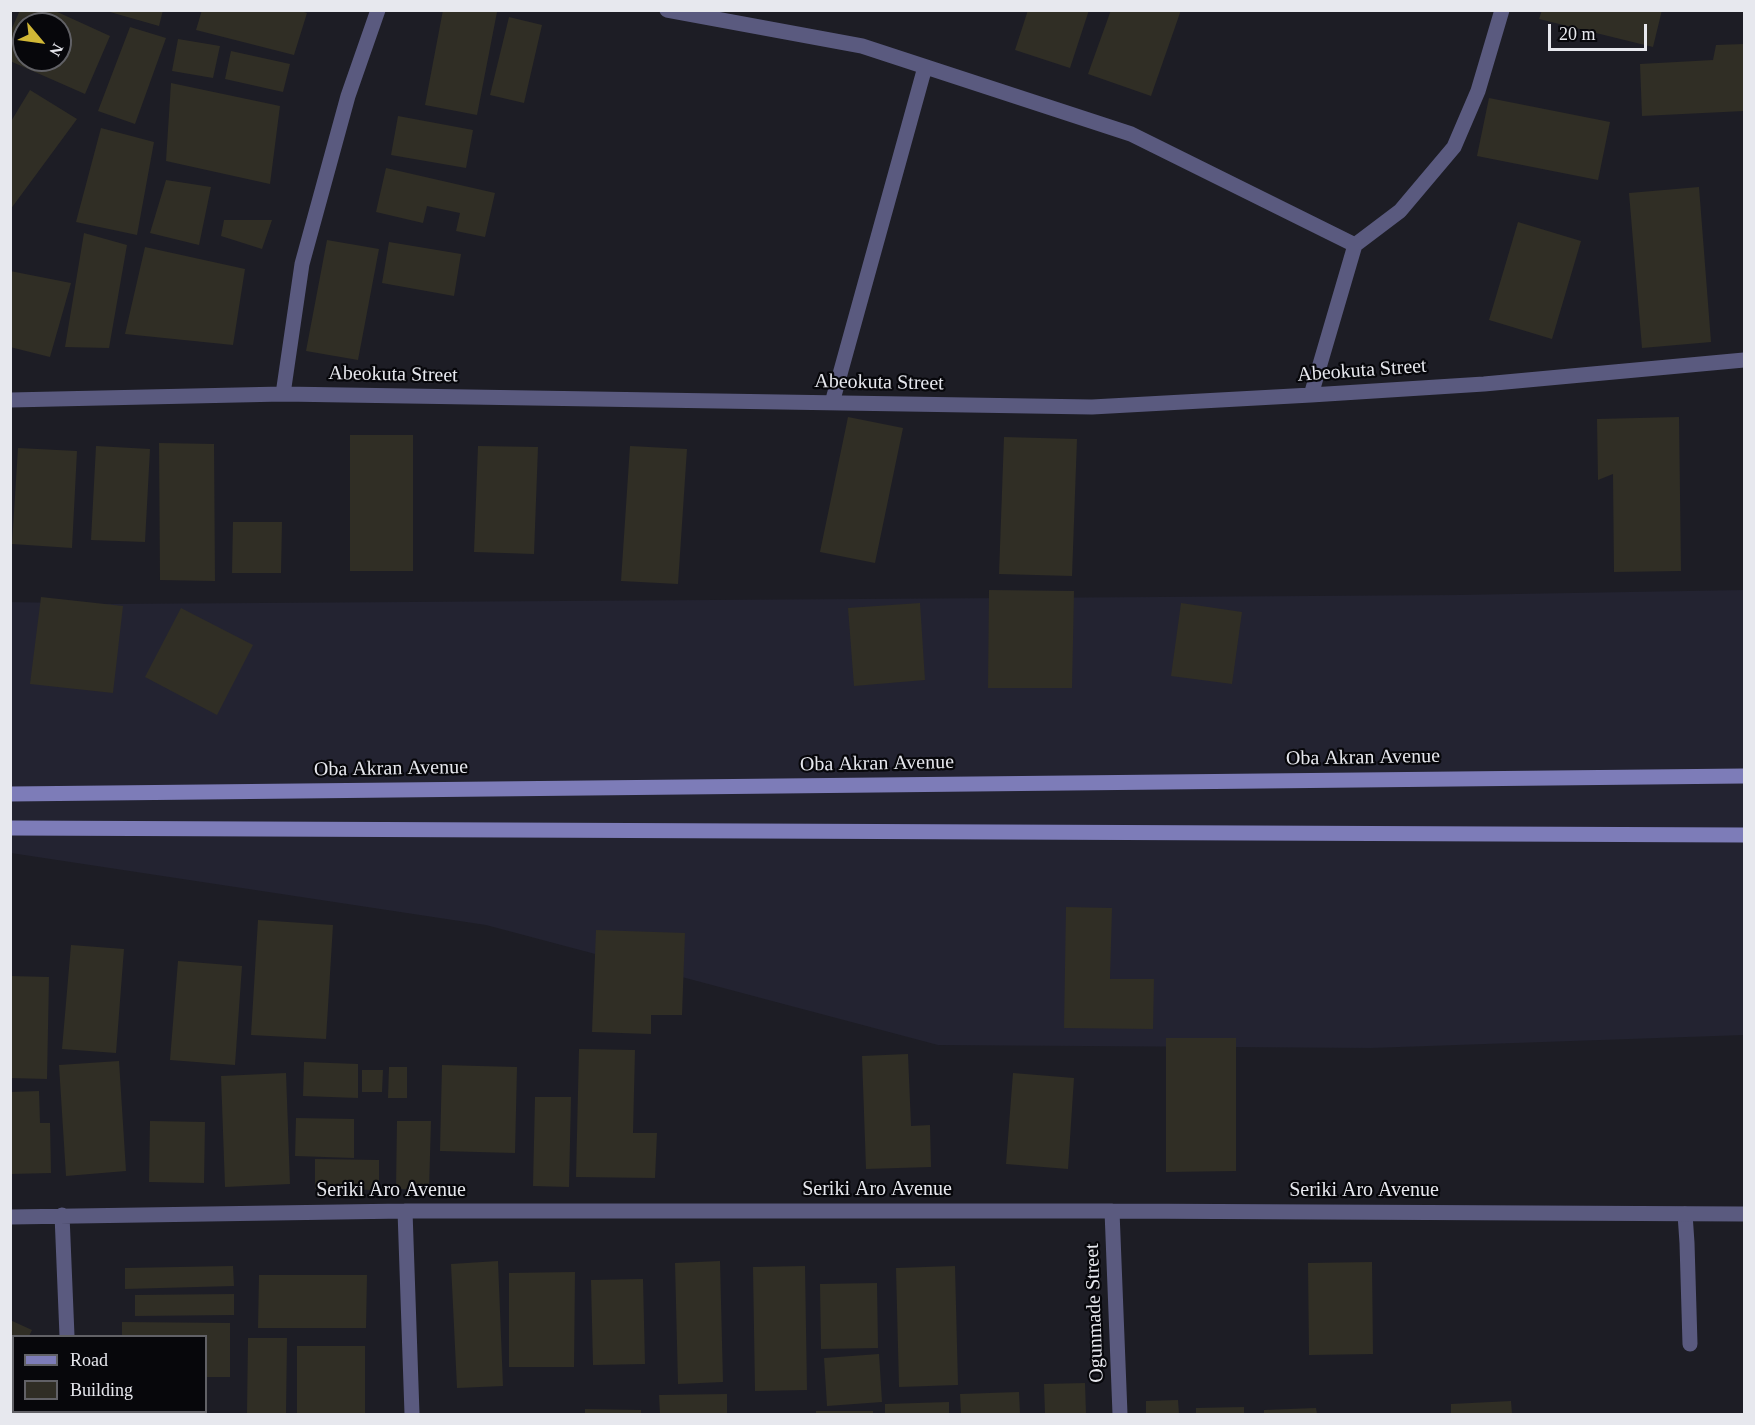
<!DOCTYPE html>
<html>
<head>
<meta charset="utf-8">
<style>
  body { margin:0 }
  #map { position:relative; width:1755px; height:1425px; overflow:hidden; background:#1d1d25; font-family:Georgia,serif }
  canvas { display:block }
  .frame { position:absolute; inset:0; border:12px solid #e7e8ee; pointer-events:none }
  .legend { position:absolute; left:12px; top:1335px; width:195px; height:78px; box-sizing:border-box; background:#07070b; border:2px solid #616166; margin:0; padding:8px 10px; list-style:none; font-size:18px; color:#e7e8ee }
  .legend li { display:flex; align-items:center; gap:12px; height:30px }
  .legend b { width:30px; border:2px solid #616166 }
  .north { position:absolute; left:12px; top:12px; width:60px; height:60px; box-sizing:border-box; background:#07070b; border:2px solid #616166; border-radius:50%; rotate:119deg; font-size:16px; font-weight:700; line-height:24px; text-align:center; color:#e7e8ee }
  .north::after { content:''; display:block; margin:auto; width:21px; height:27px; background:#d1b736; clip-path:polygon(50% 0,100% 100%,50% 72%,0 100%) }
  .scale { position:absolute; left:1548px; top:24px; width:99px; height:27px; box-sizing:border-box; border:3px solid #e7e8ee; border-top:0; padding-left:8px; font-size:18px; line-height:21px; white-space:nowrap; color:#e7e8ee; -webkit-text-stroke:4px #07070b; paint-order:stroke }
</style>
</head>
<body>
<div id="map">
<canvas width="1755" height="1425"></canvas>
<div class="frame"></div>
<ul class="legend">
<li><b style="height:8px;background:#7d7cb8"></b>Road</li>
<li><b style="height:16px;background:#302e25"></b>Building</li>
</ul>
<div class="north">N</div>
<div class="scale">20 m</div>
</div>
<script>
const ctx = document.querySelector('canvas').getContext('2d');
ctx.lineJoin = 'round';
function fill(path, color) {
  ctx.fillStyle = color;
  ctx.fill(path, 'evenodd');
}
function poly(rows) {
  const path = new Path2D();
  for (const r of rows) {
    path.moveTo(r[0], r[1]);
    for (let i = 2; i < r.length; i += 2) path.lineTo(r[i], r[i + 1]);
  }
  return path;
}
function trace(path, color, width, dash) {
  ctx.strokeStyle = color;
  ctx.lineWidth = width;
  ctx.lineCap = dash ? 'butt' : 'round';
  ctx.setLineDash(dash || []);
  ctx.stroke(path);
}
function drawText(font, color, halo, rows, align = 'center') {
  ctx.font = font + ' Georgia,serif';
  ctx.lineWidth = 4.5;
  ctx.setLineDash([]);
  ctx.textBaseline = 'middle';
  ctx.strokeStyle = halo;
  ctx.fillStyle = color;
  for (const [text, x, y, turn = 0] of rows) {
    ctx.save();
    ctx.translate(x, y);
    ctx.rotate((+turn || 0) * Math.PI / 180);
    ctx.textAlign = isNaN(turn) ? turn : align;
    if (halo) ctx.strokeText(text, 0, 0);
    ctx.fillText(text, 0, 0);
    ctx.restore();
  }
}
fill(poly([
  [1744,590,1744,1035,1371,1048,938,1045,486,925,11,853,10,602,110,604,1458,595]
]), '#232331');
fill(poly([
  [20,10,53,10,110,36,85,94,10,61,10,33],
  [24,24,60,24,60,60,24,60],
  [103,10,163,10,159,26],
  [202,10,298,10,307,13,294,55,196,30],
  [443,10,497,12,477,115,425,105],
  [1028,10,1089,10,1070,68,1015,50],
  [1111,10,1181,10,1151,96,1088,74],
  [1542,10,1662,10,1653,47,1539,19],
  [509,17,542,25,524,103,490,95],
  [130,27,166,38,135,124,98,111],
  [178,39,220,46,213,78,172,71],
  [1744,44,1744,111,1642,116,1640,64,1713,60,1716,45],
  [231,51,290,64,283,92,225,79],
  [171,83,280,106,270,184,166,161],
  [30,90,77,119,10,210,10,123],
  [1489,98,1610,122,1598,180,1477,156],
  [398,116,473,130,466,168,391,155],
  [101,128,154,142,137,235,76,222],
  [386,168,495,193,485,237,456,231,460,213,427,206,423,223,376,212],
  [166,180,211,187,199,245,150,233],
  [1699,187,1711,342,1642,348,1629,193],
  [224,220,272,220,262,249,221,236],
  [1518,222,1581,241,1552,339,1489,320],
  [84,233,127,245,109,348,65,347],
  [327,240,379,249,358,360,306,351],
  [389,242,461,254,454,296,382,283],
  [145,247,245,269,233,345,125,334],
  [10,271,71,283,50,357,10,347],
  [848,417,903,428,875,563,820,552],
  [1679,417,1681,571,1614,572,1613,474,1598,480,1597,419],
  [350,435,413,435,413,571,350,571],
  [1004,437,1077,439,1072,576,999,574],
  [159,443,214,444,215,581,160,580],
  [96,446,150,449,145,542,91,540],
  [478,446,538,447,534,554,474,552],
  [630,446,687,449,678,584,621,581],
  [18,448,77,451,72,548,12,544],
  [233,522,282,522,281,573,232,573],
  [989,590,1074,591,1072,688,988,688],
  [41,597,123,606,113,693,30,684],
  [920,603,925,680,854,686,848,608],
  [1181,603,1242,612,1232,684,1171,676],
  [181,608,253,645,217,715,145,677],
  [1066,907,1112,908,1110,979,1154,979,1153,1029,1064,1028],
  [258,920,333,925,326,1039,251,1035],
  [596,930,685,933,682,1015,651,1015,651,1034,592,1032],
  [71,945,124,949,116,1053,62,1049],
  [178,961,242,966,235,1065,170,1060],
  [10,976,49,977,47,1079,10,1078],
  [1166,1038,1236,1038,1236,1171,1166,1172],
  [579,1049,635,1050,633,1133,657,1133,655,1178,576,1177],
  [908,1054,911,1126,930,1125,931,1167,866,1169,862,1056],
  [119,1061,126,1171,66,1176,59,1065],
  [304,1062,358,1064,358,1098,303,1096],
  [442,1065,517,1067,515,1153,440,1151],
  [389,1067,407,1067,407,1098,388,1098],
  [362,1070,383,1070,382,1092,362,1092],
  [286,1073,290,1184,225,1187,221,1076],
  [1013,1073,1074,1078,1068,1169,1006,1164],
  [39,1091,40,1123,50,1123,51,1173,10,1174,10,1092],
  [535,1097,571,1097,569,1187,533,1186],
  [296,1118,354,1119,354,1158,295,1156],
  [150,1121,205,1122,204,1183,149,1182],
  [397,1121,431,1121,429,1190,396,1189],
  [315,1159,379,1160,379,1190,315,1189],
  [498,1261,503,1386,457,1388,451,1264],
  [720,1261,723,1382,678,1384,675,1263],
  [1372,1262,1373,1354,1309,1355,1308,1263],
  [233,1266,234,1286,125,1289,125,1268],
  [805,1266,807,1390,755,1391,753,1267],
  [955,1266,958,1385,899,1387,896,1268],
  [575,1272,574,1367,509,1367,509,1273],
  [259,1275,367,1275,366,1328,258,1328],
  [643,1279,645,1364,593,1365,591,1280],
  [877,1283,878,1348,821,1349,820,1284],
  [234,1294,234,1315,135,1316,135,1295],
  [10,1320,32,1330,29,1336,14,1336,14,1370,10,1376],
  [122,1322,230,1323,230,1377,206,1377,206,1336,122,1336],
  [248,1338,287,1338,286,1414,247,1414],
  [297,1346,365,1346,365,1414,297,1414],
  [879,1354,882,1402,827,1406,824,1358],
  [1085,1383,1086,1414,1045,1414,1044,1384],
  [1019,1392,1020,1414,961,1414,960,1394],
  [727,1394,727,1414,660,1414,659,1395],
  [1178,1400,1179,1414,1146,1414,1146,1401],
  [1511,1401,1512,1414,1451,1414,1451,1404],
  [949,1402,949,1414,885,1414,885,1404],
  [1244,1407,1244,1414,1196,1414,1196,1408],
  [1316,1408,1317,1414,1264,1414,1264,1410],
  [585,1409,641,1410,641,1414,585,1414],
  [816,1411,873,1411,873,1414,816,1414],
  [127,1412,179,1412,179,1414,127,1414]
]), '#302e25');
trace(poly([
  [1685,1214,1687,1243,1690,1344]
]), '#5a5a7f', 15);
trace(poly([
  [667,10,862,46,1131,134,1355,245,1311,395],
  [1355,245,1400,211,1454,147,1478,91,1502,10],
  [283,394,302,264,348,96,378,10],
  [10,400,283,394,1092,407,1311,395,1484,384,1744,360],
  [832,403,925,67],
  [405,1211,412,1414],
  [1112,1211,1120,1414],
  [62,1215,67,1336],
  [10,1217,405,1211,1112,1211,1744,1214],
  [69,1412,69,1414]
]), '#5a5a7f', 15);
trace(poly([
  [10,794,1744,776],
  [10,828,1744,835]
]), '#7d7cb8', 15);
drawText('20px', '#e7e8ee', '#07070b', [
  ["Abeokuta Street",1362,371,-4],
  ["Abeokuta Street",393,375,1],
  ["Abeokuta Street",879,383,1],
  ["Oba Akran Avenue",1363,758,-1],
  ["Oba Akran Avenue",877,764,-1],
  ["Oba Akran Avenue",391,769,-1],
  ["Seriki Aro Avenue",877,1190],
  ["Seriki Aro Avenue",391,1191],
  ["Seriki Aro Avenue",1364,1191],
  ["Ogunmade Street",1095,1313,-92]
]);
</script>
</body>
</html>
